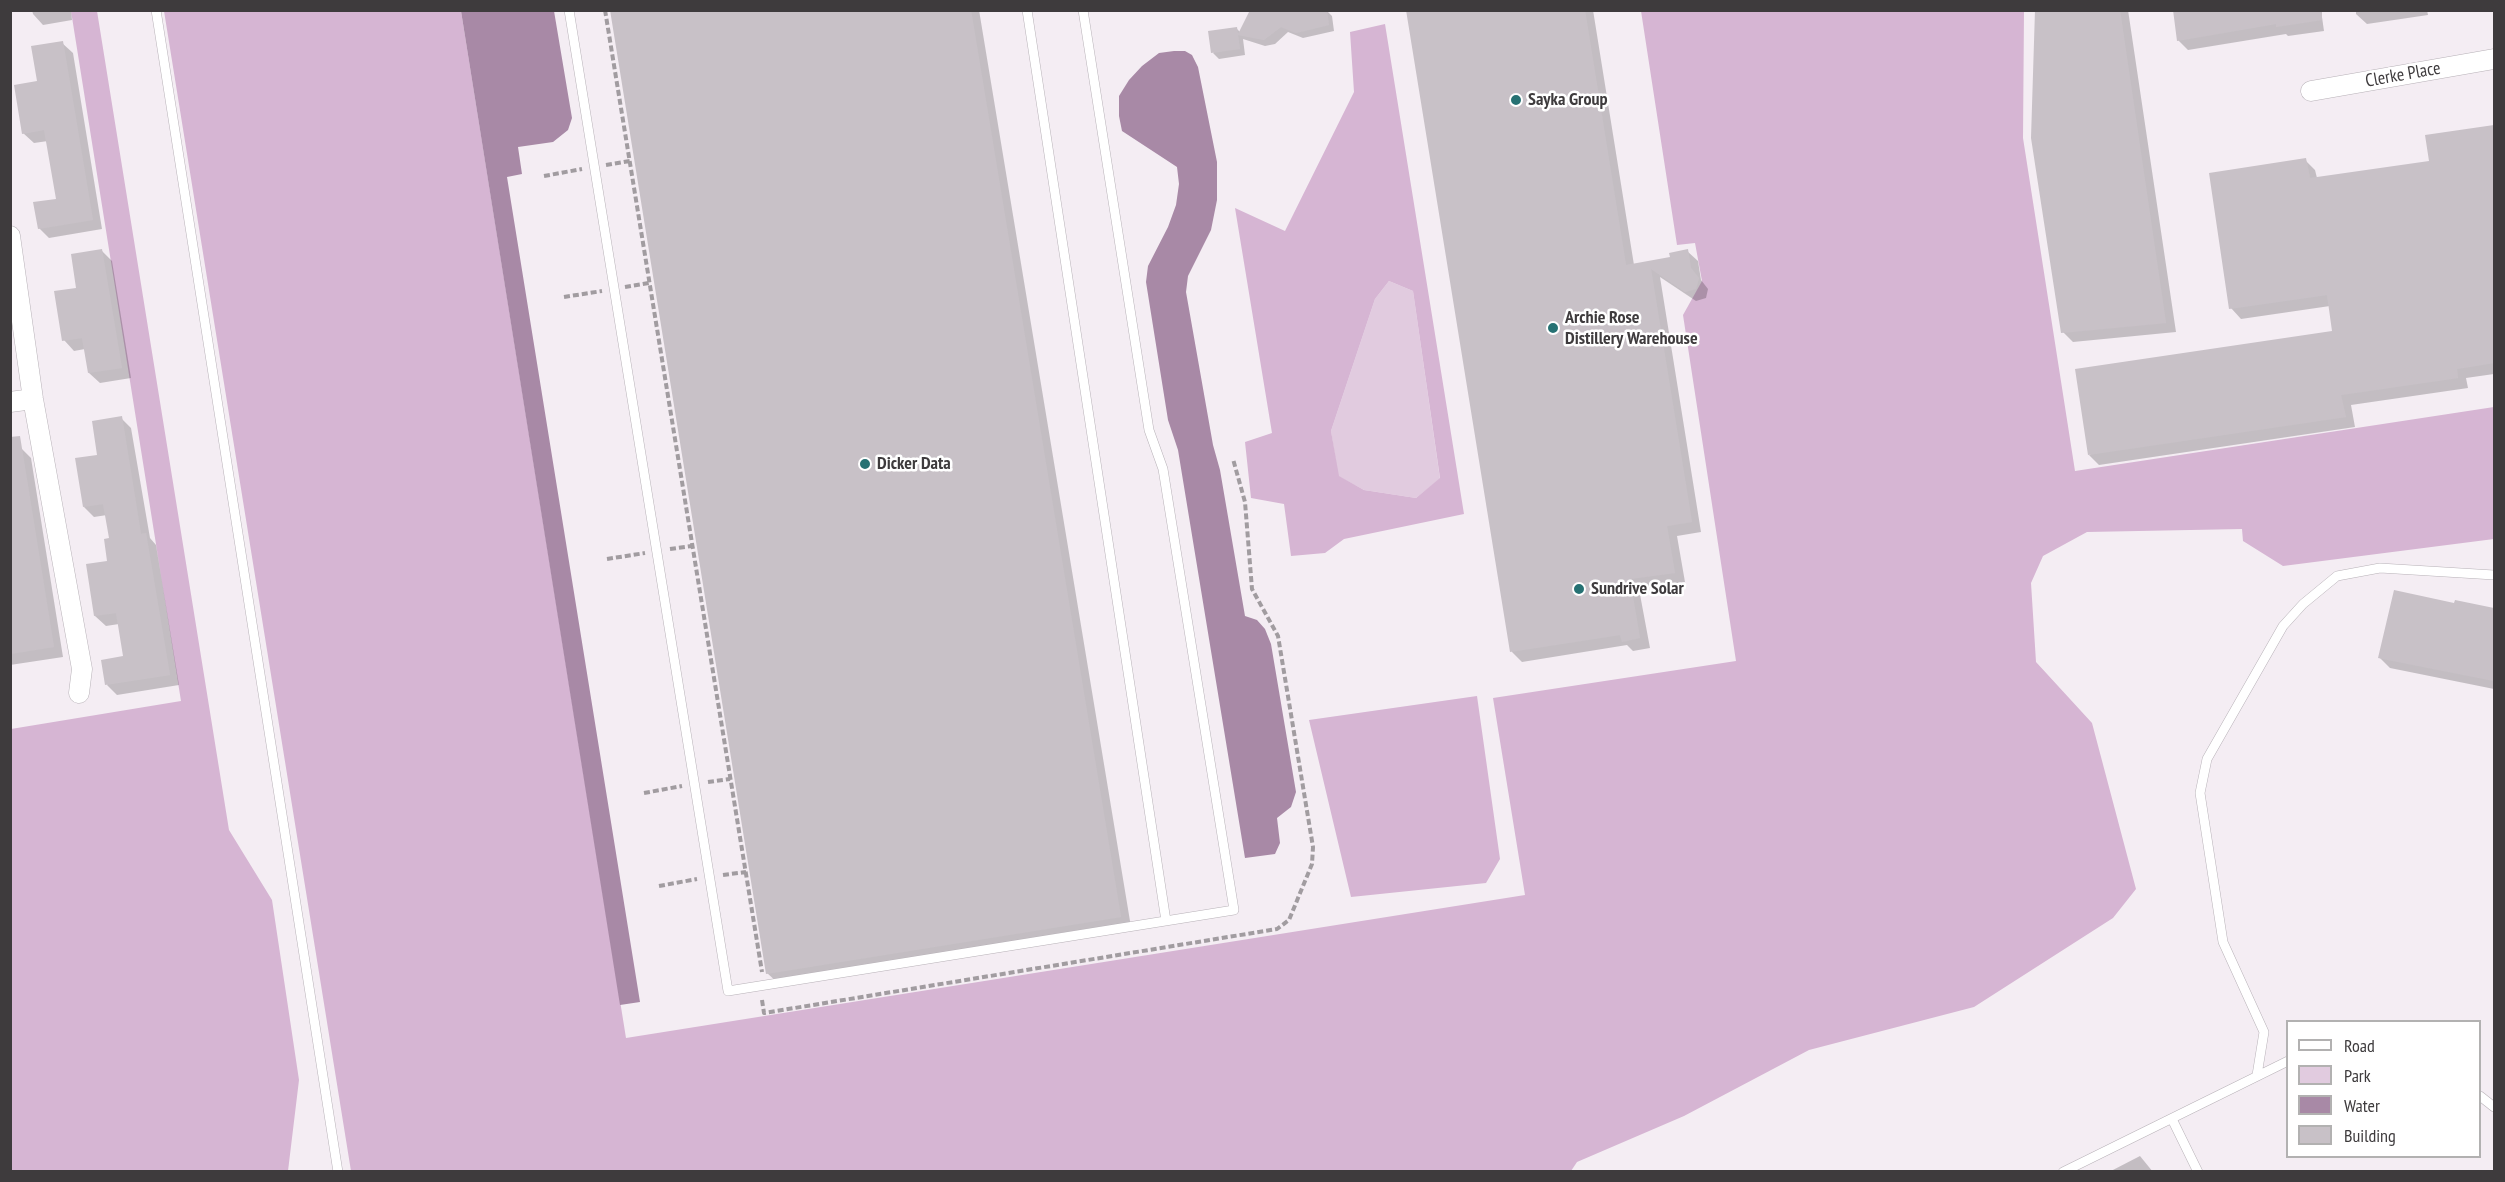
<!DOCTYPE html>
<html>
<head>
<meta charset="utf-8">
<style>
  body { margin:0 }
  #map { position:relative; width:2505px; height:1182px; overflow:hidden; background:#f4edf3; font-family:"PT Sans Narrow",sans-serif }
  canvas { display:block }
  .frame { position:absolute; inset:0; border:12px solid #3e3b3d; pointer-events:none }
  .legend { position:absolute; left:2286px; top:1020px; width:195px; height:138px; box-sizing:border-box; background:#fff; border:2px solid #b2b1b1; margin:0; padding:8px 10px; list-style:none; font-size:18px; color:#3e3b3d }
  .legend li { display:flex; align-items:center; gap:12px; height:30px }
  .legend b { width:30px; border:2px solid #b2b1b1 }
</style>
</head>
<body>
<div id="map">
<canvas width="2505" height="1182"></canvas>
<div class="frame"></div>
<ul class="legend">
<li><b style="height:8px;background:#fff"></b>Road</li>
<li><b style="height:16px;background:#e1cbdf"></b>Park</li>
<li><b style="height:16px;background:#a889a6"></b>Water</li>
<li><b style="height:16px;background:#c8c1c7"></b>Building</li>
</ul>
</div>
<script>
const ctx = document.querySelector('canvas').getContext('2d');
ctx.lineJoin = 'round';
function fill(path, color) {
  ctx.fillStyle = color;
  ctx.fill(path, 'evenodd');
}
function poly(rows) {
  const path = new Path2D();
  for (const r of rows) {
    path.moveTo(r[0], r[1]);
    for (let i = 2; i < r.length; i += 2) path.lineTo(r[i], r[i + 1]);
  }
  return path;
}
function trace(path, color, width, dash) {
  ctx.strokeStyle = color;
  ctx.lineWidth = width;
  ctx.lineCap = dash ? 'butt' : 'round';
  ctx.setLineDash(dash || []);
  ctx.stroke(path);
}
function drawText(font, color, halo, rows, align = 'center') {
  ctx.font = font + ' "PT Sans Narrow",sans-serif';
  ctx.lineWidth = 5;
  ctx.setLineDash([]);
  ctx.textBaseline = 'middle';
  ctx.strokeStyle = halo;
  ctx.fillStyle = color;
  for (const [text, x, y, turn = 0] of rows) {
    ctx.save();
    ctx.translate(x, y);
    ctx.rotate((+turn || 0) * Math.PI / 180);
    ctx.textAlign = isNaN(turn) ? turn : align;
    if (halo) ctx.strokeText(text, 0, 0);
    ctx.fillText(text, 0, 0);
    ctx.restore();
  }
}
fill(poly([
  [1389,281,1413,291,1440,479,1416,498,1364,490,1338,476,1331,431,1375,299]
]), '#e1cbdf');
fill(poly([
  [71,11,97,11,229,830,272,900,299,1080,288,1171,11,1171,11,729,181,701],
  [164,11,461,11,626,1038,1525,895,1493,698,1736,661,1683,315,1702,281,1695,243,1677,245,1641,11,2024,11,2023,138,2075,471,2494,407,2494,539,2283,566,2243,541,2242,529,2087,532,2043,556,2031,583,2036,662,2092,723,2136,889,2113,918,1974,1007,1809,1050,1684,1116,1577,1162,1571,1171,351,1171],
  [1385,24,1464,514,1344,539,1325,553,1291,556,1284,504,1251,498,1245,442,1272,433,1235,208,1285,231,1354,92,1350,32],
  [1389,281,1413,291,1440,478,1416,498,1364,490,1339,476,1331,431,1375,299],
  [1477,696,1500,859,1486,883,1351,897,1309,720]
]), '#d6b5d3');
fill(poly([
  [461,11,554,11,572,118,568,130,553,142,518,147,522,174,507,177,640,1002,620,1005],
  [1174,51,1185,51,1192,55,1198,67,1217,162,1217,200,1211,230,1188,276,1186,292,1213,445,1220,470,1245,616,1257,620,1265,629,1271,644,1296,792,1291,807,1277,818,1280,843,1275,854,1245,858,1178,450,1168,420,1146,282,1148,266,1168,227,1176,205,1179,184,1177,167,1122,131,1119,116,1119,96,1129,80,1142,66,1159,53]
]), '#a889a6');
fill(poly([
  [32,10,71,10,72,20,43,25,33,14],
  [611,10,979,10,1131,927,778,983,767,973],
  [1326,10,1332,16,1334,31,1303,38,1288,32,1275,44,1265,46,1243,39,1245,55,1219,59,1213,53,1236,28,1240,32],
  [1408,10,1593,10,1634,265,1672,258,1687,251,1698,261,1701,280,1708,289,1706,298,1696,301,1660,277,1701,532,1677,536,1685,582,1639,589,1650,648,1633,651,1627,645,1522,662,1512,652],
  [2036,10,2128,10,2176,332,2073,342,2063,332],
  [2321,10,2324,31,2288,36,2286,34,2188,50,2178,40],
  [2356,10,2427,10,2428,15,2367,24,2356,14],
  [62,43,73,53,102,229,49,238,39,228,58,200,48,141,34,143,23,133,38,82],
  [2494,127,2494,374,2466,378,2468,388,2351,405,2355,427,2099,465,2089,455,2334,332,2330,306,2241,319,2231,308,2305,160,2315,170,2317,178,2430,162,2426,136],
  [102,251,112,261,131,378,100,383,89,373,85,349,74,351,64,340,78,289],
  [121,418,131,428,150,538,156,545,179,685,117,695,107,685,125,657,119,624,106,626,95,616,109,562,111,540,107,515,94,517,84,507,99,456],
  [21,448,31,458,63,657,10,665,10,449],
  [2456,601,2494,609,2494,689,2390,668,2380,658,2455,605],
  [2140,1156,2153,1172,2109,1172]
]), '#0003');
fill(poly([
  [610,10,971,10,1121,917,766,974],
  [1250,10,1327,10,1329,25,1296,33,1281,27,1264,40,1238,35,1240,49,1211,53,1208,31,1237,27,1238,34],
  [1406,10,1585,10,1626,265,1670,257,1669,253,1688,249,1691,268,1699,278,1696,289,1685,292,1651,269,1692,522,1667,526,1675,573,1630,579,1640,638,1622,642,1620,635,1510,652],
  [2035,10,2120,10,2166,323,2061,333,2031,138],
  [2173,10,2322,10,2322,20,2276,27,2276,24,2177,41],
  [63,41,93,220,38,229,33,202,56,199,44,130,22,134,14,85,37,81,31,46],
  [2494,125,2494,363,2457,369,2458,378,2341,395,2346,417,2088,455,2075,369,2332,331,2327,295,2229,309,2209,173,2306,158,2310,178,2429,161,2425,135],
  [102,249,122,368,88,373,82,338,62,341,54,291,76,288,71,254],
  [122,416,141,534,146,533,170,675,105,685,101,660,123,656,116,613,94,616,86,564,107,561,104,539,109,538,103,504,83,507,75,458,97,455,92,421],
  [20,436,54,647,10,654,10,437],
  [2394,590,2454,603,2455,600,2494,608,2494,681,2378,658]
]), '#c8c1c7');
const service = poly([
  [156,10,338,1172],
  [569,10,728,991,1234,910,1163,469,1149,430,1083,10],
  [1027,10,1166,921],
  [2257,1075,2264,1032,2223,942,2200,793,2207,759,2283,626,2303,604,2337,576,2380,568,2494,575],
  [2480,1096,2494,1107],
  [2172,1119,2198,1172],
  [2063,1172,2288,1061]
]);
const minor = poly([
  [2311,91,2494,59],
  [10,236,33,399,82,669,79,693],
  [10,402,33,399]
]);
trace(service, '#b7b1b7', 10);
trace(minor, '#b7b1b7', 21);
trace(poly([
  [605,10,762,972],
  [606,165,630,161],
  [544,176,582,169],
  [625,287,649,283],
  [564,297,602,291],
  [670,549,692,546],
  [607,559,645,553],
  [708,782,730,779],
  [644,793,682,786],
  [723,875,746,872],
  [659,886,697,879],
  [762,1000,764,1013,1277,929,1289,920,1312,864,1313,847,1278,636,1252,589,1245,502,1233,459]
]), '#a19ca0', 4, [6, 3]);
trace(service, '#fff', 9);
trace(minor, '#fff', 20);
for (const [x, y, r, color] of [
  [1516,100,6,"#267173"],
  [1553,328,6,"#267173"],
  [865,464,6,"#267173"],
  [1579,589,6,"#267173"]
]) {
  const dot = new Path2D();
  dot.arc(x, y, r, 0, 2 * Math.PI);
  ctx.fillStyle = color;
  ctx.fill(dot);
  trace(dot, '#fff', 2);
}
drawText('18px', '#3e3b3d', '#fff', [
  ["Clerke Place",2403,75,-10]
]);
drawText('bold 18px', '#3e3b3d', '#fff', [
  ["Sayka Group",1528,100],
  ["Archie Rose",1565,318],
  ["Distillery Warehouse",1565,339],
  ["Dicker Data",877,464],
  ["Sundrive Solar",1591,589]
], 'left');
</script>
</body>
</html>
